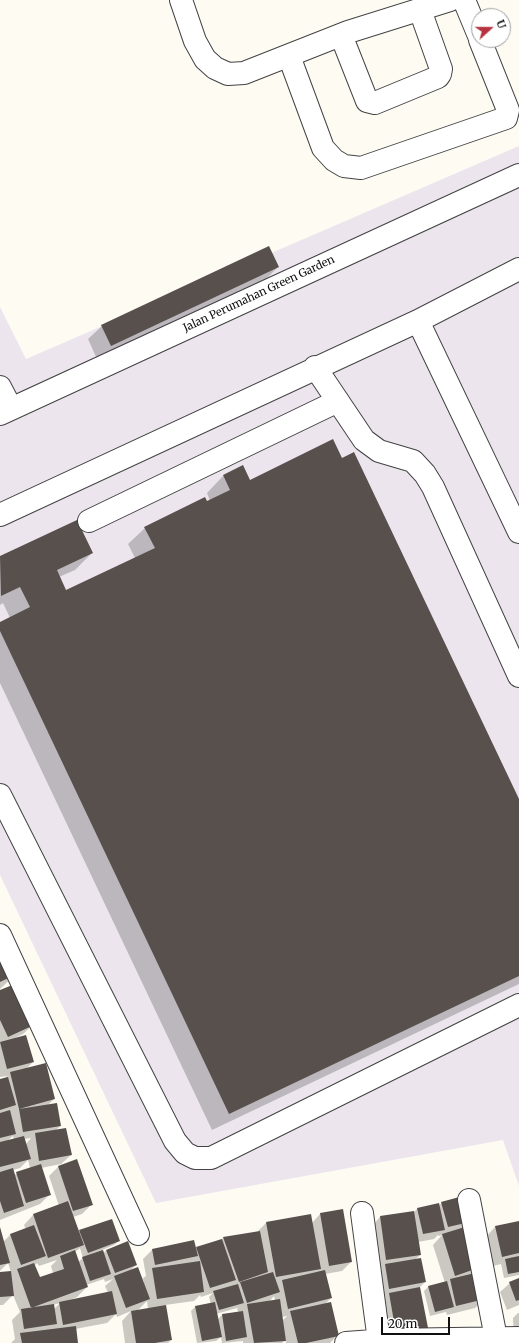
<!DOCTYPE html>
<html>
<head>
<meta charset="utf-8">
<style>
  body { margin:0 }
  #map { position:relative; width:519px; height:1343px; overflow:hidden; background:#fefbf3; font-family:Merriweather,serif }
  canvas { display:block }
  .north { position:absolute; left:471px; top:8px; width:40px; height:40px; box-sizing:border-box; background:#fff; border:1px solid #9f9f9f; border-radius:50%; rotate:69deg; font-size:11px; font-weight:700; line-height:16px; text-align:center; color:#101010 }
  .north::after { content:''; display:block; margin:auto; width:14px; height:18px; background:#b5323e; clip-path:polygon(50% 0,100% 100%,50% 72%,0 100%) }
  .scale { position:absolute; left:381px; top:1317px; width:69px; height:18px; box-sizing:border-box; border:2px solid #101010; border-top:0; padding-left:5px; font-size:12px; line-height:14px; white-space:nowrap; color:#101010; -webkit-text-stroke:3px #fff; paint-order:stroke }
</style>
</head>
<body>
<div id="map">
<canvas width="519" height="1343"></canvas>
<div class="north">U</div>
<div class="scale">20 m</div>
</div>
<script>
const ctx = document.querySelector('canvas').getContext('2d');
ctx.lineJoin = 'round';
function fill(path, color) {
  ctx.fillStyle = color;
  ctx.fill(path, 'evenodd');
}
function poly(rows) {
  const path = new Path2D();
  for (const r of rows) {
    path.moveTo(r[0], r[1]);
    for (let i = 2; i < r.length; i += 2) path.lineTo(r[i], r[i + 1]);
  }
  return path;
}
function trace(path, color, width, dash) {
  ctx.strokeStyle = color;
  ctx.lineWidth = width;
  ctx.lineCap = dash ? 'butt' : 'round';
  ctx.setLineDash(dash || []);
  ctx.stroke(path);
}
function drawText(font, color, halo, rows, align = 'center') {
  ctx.font = font + ' Merriweather,serif';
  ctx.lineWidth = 4;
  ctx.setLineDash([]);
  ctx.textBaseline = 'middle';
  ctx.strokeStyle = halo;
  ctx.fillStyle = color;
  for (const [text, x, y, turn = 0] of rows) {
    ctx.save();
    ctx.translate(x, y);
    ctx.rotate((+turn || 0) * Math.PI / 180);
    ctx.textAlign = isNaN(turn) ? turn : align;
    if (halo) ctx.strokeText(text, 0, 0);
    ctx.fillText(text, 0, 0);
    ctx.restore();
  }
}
fill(poly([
  [519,146,519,1186,503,1140,156,1203,0,875,0,307,26,359]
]), '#ece5ed');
fill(poly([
  [278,267,264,281,97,359,88,339,102,326],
  [242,467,249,481,519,802,519,984,212,1130,0,683,0,623,10,618,3,603,0,605,0,557,76,521,92,553,75,570,59,577,66,591,135,558,128,544,145,528,210,501,207,493,223,476],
  [0,941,16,974,0,989],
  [0,992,33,1025,23,1034,13,1039,33,1062,26,1069,54,1099,47,1106,60,1126,55,1131,71,1155,59,1166,91,1205,82,1214,73,1217,78,1233,80,1231,119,1241,114,1245,102,1250,103,1253,106,1251,128,1243,136,1265,129,1272,144,1284,143,1278,146,1276,143,1259,152,1250,195,1249,224,1238,257,1232,266,1223,310,1215,312,1223,320,1214,342,1210,351,1262,342,1271,325,1274,331,1298,324,1305,338,1335,330,1343,286,1343,286,1339,282,1343,243,1343,243,1341,222,1343,221,1337,216,1341,197,1343,191,1311,195,1307,211,1304,209,1297,213,1293,201,1297,200,1295,194,1301,165,1305,171,1340,168,1343,125,1343,122,1321,131,1311,117,1317,116,1314,107,1323,75,1329,77,1343,11,1343,15,1339,12,1320,20,1312,13,1295,3,1305,0,1305,0,1273,11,1272,8,1263,0,1271,0,1229,3,1242,10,1235,26,1230,24,1225,33,1215,59,1206,49,1176,61,1164,41,1168,49,1195,40,1204,0,1220,0,1080,8,1076,0,1077],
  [13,1136,14,1140,7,1141],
  [31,1138,26,1144,24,1139],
  [28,1160,30,1168,14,1175,13,1170,20,1168],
  [80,1248,83,1258,78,1262,75,1252],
  [57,1260,51,1266,53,1273,39,1278,34,1266,37,1263,39,1266],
  [104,1279,105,1282,113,1279,105,1286,108,1293,68,1301,77,1297,87,1287,86,1285],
  [274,1296,275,1301,269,1302],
  [147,1301,148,1309,137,1311],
  [60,1303,54,1309,53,1305],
  [237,1308,238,1312,222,1315,217,1320,216,1314],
  [287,1316,282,1321,281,1317],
  [442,1203,469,1222,462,1229,484,1299,475,1308,447,1315,446,1312,430,1316,424,1291,429,1286,445,1283,433,1245,442,1235,439,1236,438,1235,434,1239,418,1242,420,1255,415,1260,425,1282,419,1288,387,1343,380,1303,386,1297,380,1298,376,1275,382,1269,377,1269,371,1227,380,1217,414,1212,417,1209,438,1206],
  [519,1222,519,1275,504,1278,501,1264,493,1266,486,1237,495,1227],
  [519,1280,519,1305,507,1310,500,1292,510,1283],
  [518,1313,519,1313,519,1339,514,1339,513,1318]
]), '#0003');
fill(poly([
  [269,246,279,267,111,346,101,325],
  [333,439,342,458,354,452,519,799,519,976,229,1114,0,631,0,622,30,607,20,587,1,596,0,556,77,520,93,553,57,570,66,590,155,548,144,527,205,497,207,501,230,490,223,475,243,465,250,480],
  [0,938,17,974,0,982],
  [15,984,34,1025,8,1037,0,1020,0,990],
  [26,1035,34,1062,7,1069,0,1042],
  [46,1063,55,1099,19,1109,10,1072],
  [8,1077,16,1105,0,1110,0,1079],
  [57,1103,61,1126,23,1132,19,1109],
  [10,1110,16,1134,0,1138,0,1113],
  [66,1128,72,1155,39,1161,35,1133],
  [24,1136,31,1159,0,1167,0,1142],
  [77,1159,93,1205,73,1211,58,1166],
  [41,1164,51,1195,26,1203,16,1172],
  [13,1168,24,1206,4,1213,0,1201,0,1172],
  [463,1196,470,1222,448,1227,441,1202],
  [68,1201,84,1245,48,1258,33,1214],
  [439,1203,445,1230,423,1234,417,1208],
  [343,1209,352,1262,329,1266,320,1213],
  [414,1211,421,1255,386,1260,380,1216],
  [311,1214,321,1269,276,1277,266,1222],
  [112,1219,120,1241,88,1253,79,1230],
  [519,1221,519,1253,502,1257,495,1226],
  [34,1225,46,1256,21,1265,10,1234],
  [468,1226,481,1267,455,1276,442,1234],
  [0,1227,10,1263,0,1265],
  [260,1231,268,1272,239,1282,223,1237],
  [222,1239,236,1280,210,1288,196,1247],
  [194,1240,198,1256,155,1265,152,1249],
  [128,1241,137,1265,115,1273,106,1250],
  [75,1250,88,1287,31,1308,17,1269,34,1263,40,1277,64,1269,60,1256],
  [103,1250,111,1274,90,1281,82,1257],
  [519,1256,519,1272,508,1274,505,1259],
  [421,1258,426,1282,389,1289,385,1264],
  [200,1261,204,1292,157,1299,152,1268],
  [138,1267,150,1299,126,1308,114,1276],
  [325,1270,332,1298,288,1309,282,1280],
  [11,1271,14,1296,0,1297,0,1272],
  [273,1272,280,1292,247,1303,240,1282],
  [479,1272,485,1299,456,1306,450,1279],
  [519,1278,519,1300,516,1301,509,1282],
  [447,1281,454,1307,435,1312,428,1286],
  [238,1284,244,1303,219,1310,213,1291],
  [420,1287,429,1333,397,1339,389,1293],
  [112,1291,117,1314,63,1325,59,1302],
  [280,1299,286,1341,254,1343,247,1304],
  [215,1302,222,1337,202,1341,195,1306],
  [331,1302,339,1336,306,1343,298,1343,290,1311],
  [54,1304,57,1324,24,1329,21,1309],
  [166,1305,172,1340,155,1343,136,1343,131,1311],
  [243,1311,247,1337,226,1341,222,1314],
  [76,1326,78,1343,22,1343,20,1333]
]), '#57504d');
const minor = poly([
  [181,0,195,41,205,59,215,68,228,74,244,73,348,32,450,0],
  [464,0,479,36],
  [341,35,367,101,375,103,438,77,440,74,441,69,420,10],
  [289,56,323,148,334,160,344,166,361,168,506,118,508,110,480,40],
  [418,321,519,532],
  [315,367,364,440,379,451,413,461,425,474,433,487,519,676],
  [0,387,11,408],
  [0,414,519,175],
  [0,515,418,321,519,269],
  [89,521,338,401],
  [0,795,175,1141,185,1153,195,1158,211,1158,519,1005],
  [0,935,138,1234],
  [469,1200,496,1338],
  [362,1213,379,1341],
  [346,1343,387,1340,519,1338]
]);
trace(minor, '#434343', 24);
trace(minor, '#fff', 22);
drawText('11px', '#101010', '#fff', [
  ["Jalan Perumahan Green Garden",259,294,-25]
]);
</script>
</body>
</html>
